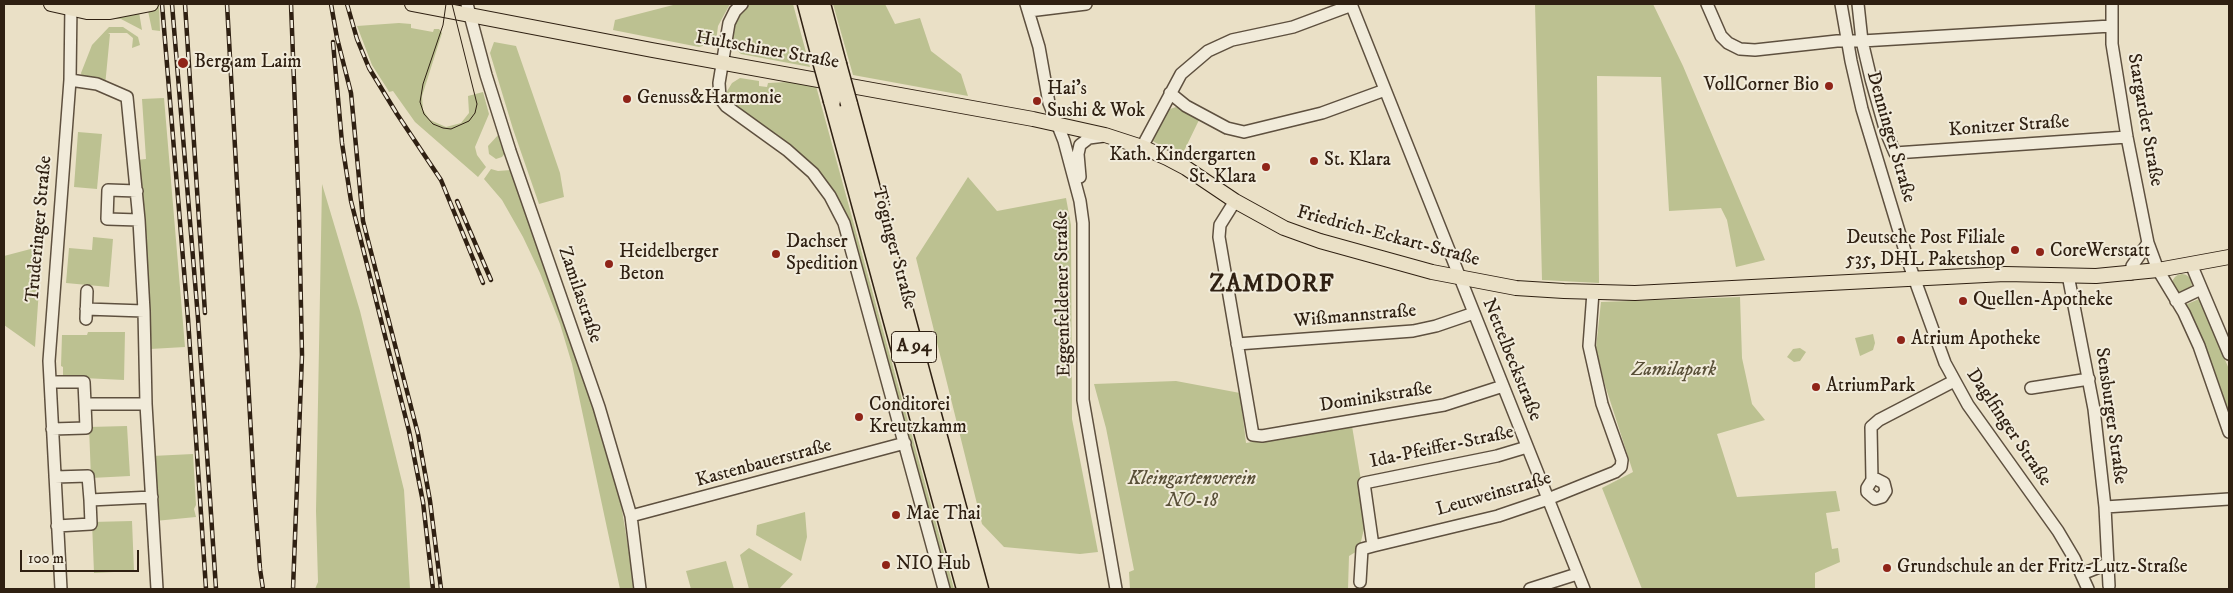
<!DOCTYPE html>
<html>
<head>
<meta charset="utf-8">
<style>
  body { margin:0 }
  #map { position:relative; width:2233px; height:593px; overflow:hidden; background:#eae0c6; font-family:"IM FELL DW Pica",serif }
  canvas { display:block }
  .frame { position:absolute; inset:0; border:5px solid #2f2012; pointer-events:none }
  .scale { position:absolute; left:20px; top:550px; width:119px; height:22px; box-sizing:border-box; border:2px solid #2f2012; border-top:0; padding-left:6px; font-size:15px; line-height:18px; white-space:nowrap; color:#2f2012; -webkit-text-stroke:4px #f1ebda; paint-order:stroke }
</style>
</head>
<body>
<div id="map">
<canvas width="2233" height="593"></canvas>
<div class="frame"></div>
<div class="scale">100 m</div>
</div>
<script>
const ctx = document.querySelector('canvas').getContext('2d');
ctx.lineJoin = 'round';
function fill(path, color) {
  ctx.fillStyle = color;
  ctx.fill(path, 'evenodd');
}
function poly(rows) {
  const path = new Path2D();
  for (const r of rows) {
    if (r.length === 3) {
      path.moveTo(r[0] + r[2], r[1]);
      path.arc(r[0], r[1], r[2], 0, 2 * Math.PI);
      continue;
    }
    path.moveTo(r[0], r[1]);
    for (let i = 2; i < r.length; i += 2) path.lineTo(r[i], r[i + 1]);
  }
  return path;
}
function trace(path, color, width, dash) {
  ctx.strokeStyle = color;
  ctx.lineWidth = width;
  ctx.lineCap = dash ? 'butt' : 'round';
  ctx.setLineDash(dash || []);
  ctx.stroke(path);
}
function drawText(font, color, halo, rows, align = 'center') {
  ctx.font = font + ' "IM FELL DW Pica",serif';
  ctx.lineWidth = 4;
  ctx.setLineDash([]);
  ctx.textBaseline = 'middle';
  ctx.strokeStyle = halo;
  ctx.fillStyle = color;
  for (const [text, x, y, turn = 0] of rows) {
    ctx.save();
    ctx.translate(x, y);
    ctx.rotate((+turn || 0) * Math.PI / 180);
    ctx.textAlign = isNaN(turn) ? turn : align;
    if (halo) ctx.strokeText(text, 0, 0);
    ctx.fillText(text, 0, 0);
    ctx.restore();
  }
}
fill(poly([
  [677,4,730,4,718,26,716,42,699,47,613,30,615,20],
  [748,4,793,4,810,67,741,54,730,44,734,21],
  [833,4,885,4,895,24,920,18,931,51,961,74,968,96,853,75],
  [1535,4,1653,4,1683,66,1765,260,1736,267,1727,220,1721,208,1669,211,1661,77,1597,76,1599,283,1542,280],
  [159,5,160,31,152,30,148,11,139,12,142,30,121,19,92,19],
  [399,23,411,24,411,28,433,32,434,29,439,29,442,33,422,96,423,110,430,120,446,127,461,123,469,113,468,96,483,92,489,114,475,147,477,155,486,167,478,177,415,122,393,91,389,92,388,90,372,65,357,26],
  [109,27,123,27,138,37,140,45,132,48,133,38,127,33,108,33,110,34,105,86,82,77,81,73,92,45],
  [494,42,516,46,549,141,560,173,564,197,539,204,513,129,490,53],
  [740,78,759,81,759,86,767,87,768,83,787,82,816,86,954,589,949,589,836,196,730,101,726,93,732,83],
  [164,98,185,347,150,349,137,160,146,159,142,99],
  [1176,107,1199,120,1183,153,1174,148,1170,151,1151,140,1167,110],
  [78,132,102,134,97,189,74,187],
  [499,134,506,152,502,157,496,159,489,154,488,146],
  [491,169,498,171,511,170,517,184,602,433,620,498,635,589,620,589,572,364,560,324,540,273,523,237,502,200,484,179],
  [968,177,997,211,1066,198,1071,225,1072,419,1098,552,1080,554,1004,547,982,524,916,258],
  [322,184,360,311,404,490,410,589,315,589,318,582,316,511],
  [93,237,113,239,109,287,66,283,69,248,92,250],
  [42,246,35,347,4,325,4,256],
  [2182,284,10],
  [1740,297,1742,358,1752,404,1765,420,1717,434,1737,497,1836,491,1840,511,1826,513,1832,549,1838,548,1840,562,1815,573,1815,589,1642,589,1602,488,1633,472,1605,385,1596,348,1601,302],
  [2199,299,2229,369,2229,418,2211,364,2185,305],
  [88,332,125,332,124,380,63,377,63,367,61,366,62,335,87,335],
  [1873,334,1875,343,1873,350,1860,356,1855,338],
  [1800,348,1806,352,1800,361,1794,362,1787,357,1793,349],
  [1176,381,1240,393,1246,443,1352,426,1367,516,1359,550,1349,556,1348,589,1130,589,1129,572,1134,570,1106,428,1094,384],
  [127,426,130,476,91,478,89,427],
  [193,454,196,505,194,509,196,517,155,521,152,456],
  [805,512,807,537,801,561,756,535,757,525],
  [132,521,134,571,94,573,92,522],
  [749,548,793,574,779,589,749,589,740,555],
  [726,561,734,589,691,589,686,571]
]), '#bcc191');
const minor = poly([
  [467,4,486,75,510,151,599,407,631,516,640,589],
  [742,4,735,11,729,23,719,83,720,98,726,106,787,150,813,173,830,196,844,223,944,589],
  [1026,4,1039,47,1049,103,1064,141,1080,201,1083,223,1083,400,1116,589],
  [1351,4,1584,589],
  [1707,4,1721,36,1728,43,1740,49,1755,50,1837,41,1862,41,2111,26],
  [1841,4,1851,61,1862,109,1908,261,1945,363,1968,405,2058,531,2074,558,2088,589],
  [1858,4,1862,41,1871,79,1886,132,1895,153,2127,137],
  [2112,4,2112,44,2127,137,2148,243,2158,270,2184,313,2199,346,2229,432],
  [1029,11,1086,4],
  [70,80,97,84,127,97,139,220,144,311,146,404,157,589],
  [1170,93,1186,106,1227,128,1244,132,1322,113,1385,90],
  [1142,147,1181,74,1208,51,1232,40,1293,27,1352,5],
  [1080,177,1078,154,1080,145,1089,138,1104,136],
  [137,191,108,190,107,219,139,220],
  [1235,201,1220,225,1219,237,1253,435,1262,436,1444,405,1503,386],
  [2191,264,2229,354],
  [2131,274,2132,266,2148,243],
  [2068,275,2094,409,2105,507,2109,586],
  [2176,301,2201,289],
  [86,309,144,311],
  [86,319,87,291],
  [1237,344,1413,331,1436,326,1474,313],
  [50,382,84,382,85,404,86,428,52,429],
  [2031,388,2089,379],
  [85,404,146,404],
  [55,477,88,476,90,500,91,524,57,526],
  [1872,480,1876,479,1884,483,1886,491,1882,497,1875,499,1867,492,1867,488,1872,480,1871,427,1879,420,1954,381],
  [90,500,152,497],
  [2105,507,2229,499],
  [631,516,905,443],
  [1373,546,1498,516,1548,499,1615,472,1621,467,1622,460,1602,404,1589,346,1593,292],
  [2082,574,2107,564],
  [1360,582,1362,549,1373,546,1364,483,1497,456,1527,447],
  [61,589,49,361,70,80,71,4],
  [1530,589,1577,574]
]);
const major = poly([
  [51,4,87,12,110,12,151,4],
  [412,4,652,50,1033,119,1105,135,1142,147,1167,158,1186,168,1235,201,1284,228,1320,241,1432,272,1516,288,1564,291,1635,293,2005,274,2096,276,2158,270,2229,257]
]);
const highway = poly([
  [806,4,821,61],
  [822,4,838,64],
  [832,101,965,589],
  [849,104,980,589]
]);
trace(minor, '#5e503f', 14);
trace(major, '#2f2012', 16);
trace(highway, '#2f2012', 19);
trace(minor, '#f1ebda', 11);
trace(major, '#eae0c6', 14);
trace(highway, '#eae0c6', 16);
trace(poly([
  [446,4,443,25,423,84,420,102,424,114,433,124,443,128,451,129,469,121,475,113,477,104,452,4]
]), '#2f2012', 1);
const rail = poly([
  [162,4,188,319,206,589],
  [172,4,198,318,216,589],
  [185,4,205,313],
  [227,4,254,487,260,569,263,589],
  [291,4,299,212,302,355,293,589],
  [331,4,337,38,351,93,363,221,418,434,430,501,441,589],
  [347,4,357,39,369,68,397,114,441,180,483,283],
  [333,42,342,143,351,201,409,431,423,502,433,589],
  [457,201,491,280]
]);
trace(rail, '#2f2012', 4.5);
trace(rail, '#f1ebda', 2.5, [8]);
const highwayBridge = poly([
  [821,61,832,101],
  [838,64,849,104]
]);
trace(highwayBridge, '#2f2012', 19, []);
trace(highwayBridge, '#eae0c6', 16);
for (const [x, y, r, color] of [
  [183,63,6,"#8f2418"],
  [1829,86,5,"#8f2418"],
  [627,99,5,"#8f2418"],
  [1037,101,5,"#8f2418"],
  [1314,161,5,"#8f2418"],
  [1266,167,5,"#8f2418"],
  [2015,250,5,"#8f2418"],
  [2040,252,5,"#8f2418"],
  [776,254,5,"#8f2418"],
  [609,264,5,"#8f2418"],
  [1963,301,5,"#8f2418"],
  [1901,340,5,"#8f2418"],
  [1816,387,5,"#8f2418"],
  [859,417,5,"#8f2418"],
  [896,515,5,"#8f2418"],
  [886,565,5,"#8f2418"],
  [1887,568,5,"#8f2418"]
]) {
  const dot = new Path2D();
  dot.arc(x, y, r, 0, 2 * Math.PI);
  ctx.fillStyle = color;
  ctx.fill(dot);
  trace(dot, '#f1ebda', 2);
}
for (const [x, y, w] of [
  [914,347,45]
]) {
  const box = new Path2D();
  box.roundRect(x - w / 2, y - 15.5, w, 31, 4);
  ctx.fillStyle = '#f1ebda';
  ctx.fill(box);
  trace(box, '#2f2012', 1);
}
drawText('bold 18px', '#2f2012', null, [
  ["A 94",914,347]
]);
drawText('19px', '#2f2012', '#f1ebda', [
  ["Hultschiner Straße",767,51,10],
  ["Stargarder Straße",2144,120,80],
  ["Konitzer Straße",2009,127,-4],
  ["Denninger Straße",1890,137,74],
  ["Truderinger Straße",40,229,-85],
  ["Friedrich-Eckart-Straße",1388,237,15],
  ["Töginger Straße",893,248,75],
  ["Eggenfeldener Straße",1064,294,-91],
  ["Zamilastraße",579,295,71],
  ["Wißmannstraße",1355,317,-5],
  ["Nettelbeckstraße",1511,360,68],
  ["Dominikstraße",1376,398,-9],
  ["Sensburger Straße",2110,416,82],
  ["Daglfinger Straße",2008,428,56],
  ["Ida-Pfeiffer-Straße",1442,448,-12],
  ["Kastenbauerstraße",764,464,-15],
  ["Leutweinstraße",1494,495,-16]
]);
drawText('19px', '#2f2012', '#f1ebda', [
  ["Berg am Laim",194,63],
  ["VollCorner Bio",1819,86,"right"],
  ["Hai's",1047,90],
  ["Sushi & Wok",1047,112],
  ["Genuss&Harmonie",637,99],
  ["Kath. Kindergarten",1256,156,"right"],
  ["St. Klara",1256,178,"right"],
  ["St. Klara",1324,161],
  ["Deutsche Post Filiale",2005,239,"right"],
  ["535, DHL Paketshop",2005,261,"right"],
  ["Dachser",786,243],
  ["Spedition",786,265],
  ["CoreWerstatt",2050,252],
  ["Heidelberger",619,253],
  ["Beton",619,275],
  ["Quellen-Apotheke",1973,301],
  ["Atrium Apotheke",1911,340],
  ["AtriumPark",1826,387],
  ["Conditorei",869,406],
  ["Kreutzkamm",869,428],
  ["Mae Thai",906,515],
  ["NIO Hub",896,565],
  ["Grundschule an der Fritz-Lutz-Straße",1897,568]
], 'left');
drawText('italic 19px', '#595038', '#f1ebda', [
  ["Zamilapark",1674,371],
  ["Kleingartenverein",1192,480],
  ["NO-18",1192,502]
]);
ctx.letterSpacing = '1px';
drawText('bold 24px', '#2f2012', '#f1ebda', [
  ["ZAMDORF",1272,286]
]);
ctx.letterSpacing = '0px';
</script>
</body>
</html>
